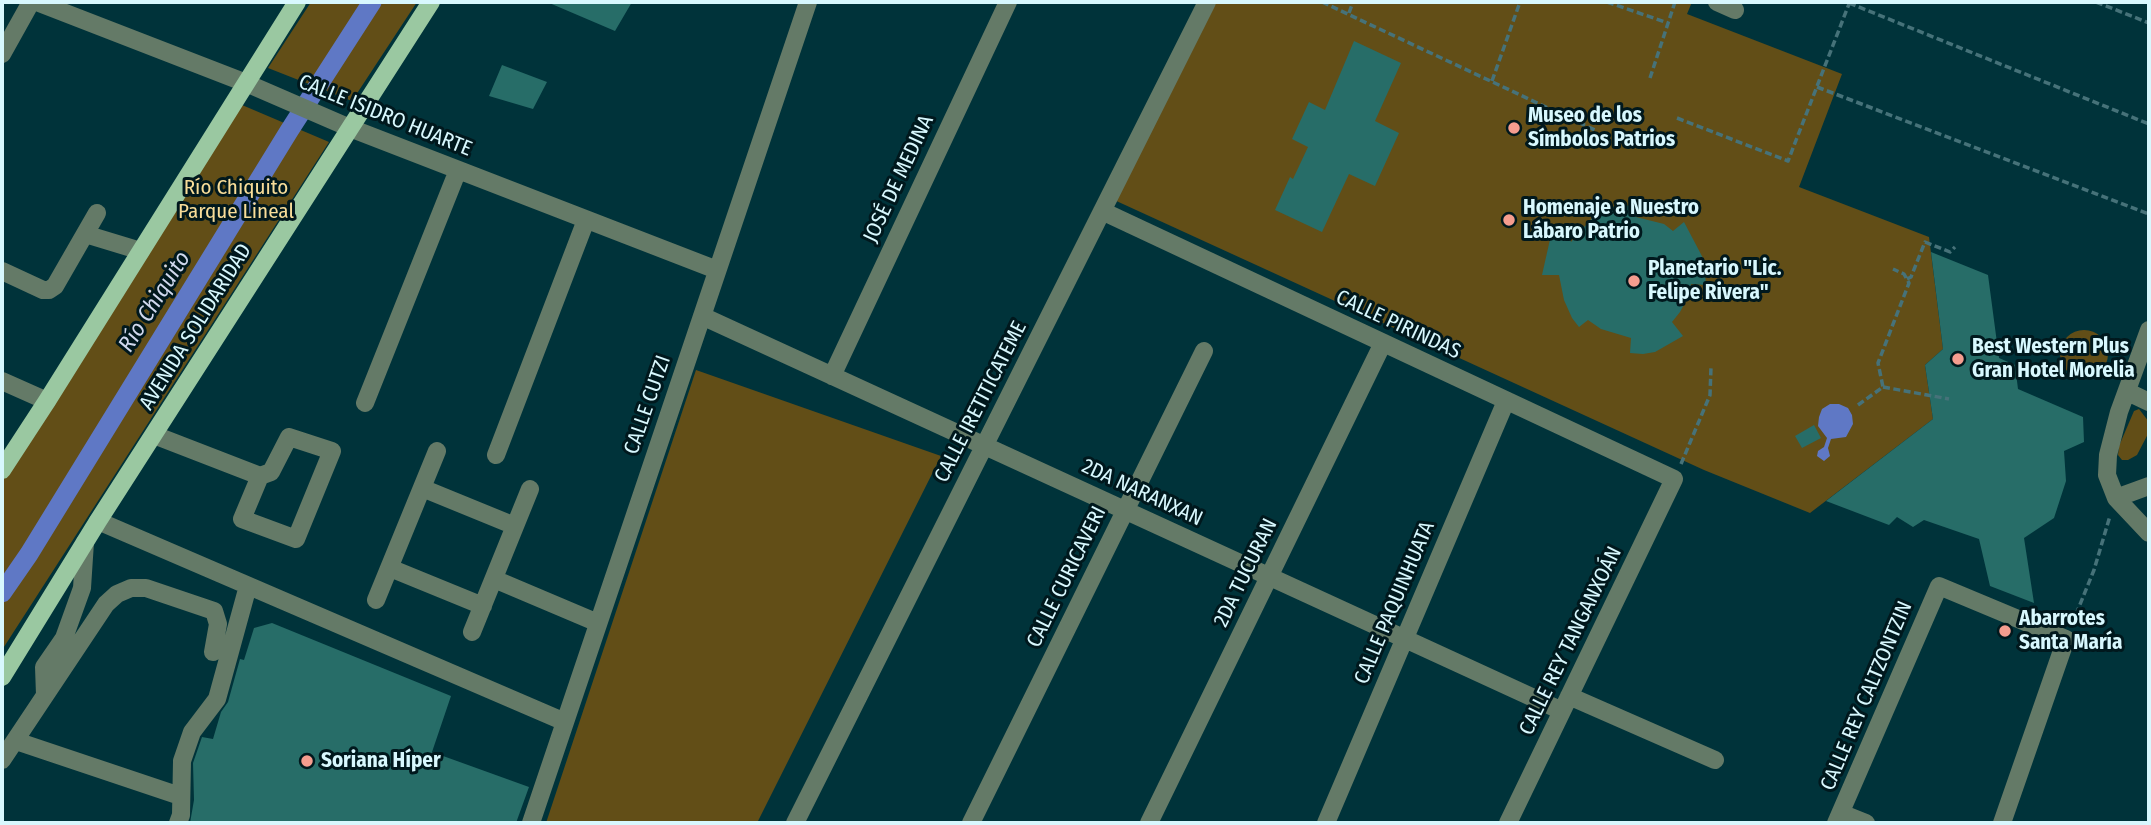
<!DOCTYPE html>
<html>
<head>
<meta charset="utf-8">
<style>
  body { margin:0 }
  #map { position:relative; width:2151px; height:825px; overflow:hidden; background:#00333a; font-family:"Fira Sans Condensed",sans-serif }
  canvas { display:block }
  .frame { position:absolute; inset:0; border:4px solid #d8f8fe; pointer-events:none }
</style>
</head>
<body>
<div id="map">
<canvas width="2151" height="825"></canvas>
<div class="frame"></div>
</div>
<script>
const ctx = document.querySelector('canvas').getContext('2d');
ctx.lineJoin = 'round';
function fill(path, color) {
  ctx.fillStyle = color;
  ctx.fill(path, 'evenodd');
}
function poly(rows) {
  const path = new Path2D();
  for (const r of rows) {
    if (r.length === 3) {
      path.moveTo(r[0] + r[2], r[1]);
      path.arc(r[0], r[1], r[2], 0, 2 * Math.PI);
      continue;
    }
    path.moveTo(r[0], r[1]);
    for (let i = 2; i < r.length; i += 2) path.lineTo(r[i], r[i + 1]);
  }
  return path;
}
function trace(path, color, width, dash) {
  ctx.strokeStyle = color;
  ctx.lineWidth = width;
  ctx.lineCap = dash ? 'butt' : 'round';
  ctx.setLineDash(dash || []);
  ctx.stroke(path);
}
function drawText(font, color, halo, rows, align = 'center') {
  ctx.font = font + ' "Fira Sans Condensed",sans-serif';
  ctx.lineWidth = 6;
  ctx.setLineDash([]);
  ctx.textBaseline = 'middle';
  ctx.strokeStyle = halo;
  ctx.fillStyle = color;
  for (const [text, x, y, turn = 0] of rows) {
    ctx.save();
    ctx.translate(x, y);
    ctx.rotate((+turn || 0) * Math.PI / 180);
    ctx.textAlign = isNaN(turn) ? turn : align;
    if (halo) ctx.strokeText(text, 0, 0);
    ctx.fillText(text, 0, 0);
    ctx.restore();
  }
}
fill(poly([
  [311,2,417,2,352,101,268,68],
  [1215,2,1692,2,1687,14,1842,74,1799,187,1929,237,1943,349,1925,365,1933,419,1810,513,1704,470,1112,199],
  [242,105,329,142,2,650,2,482],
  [2084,354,24],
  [696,370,941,456,757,823,546,823],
  [2139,409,2149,422,2149,432,2137,455,2128,460,2122,460,2118,455,2119,446,2134,411]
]), '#624e17');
fill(poly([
  [1830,404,1839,404,1848,408,1852,415,1853,424,1846,437,1831,439,1828,448,1830,456,1824,461,1817,456,1818,451,1824,447,1827,438,1818,426,1819,417,1822,409]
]), '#5f78c5');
trace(poly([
  [2,593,29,554,289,131,372,2]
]), '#5f78c5', 19);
fill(poly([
  [547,2,632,2,615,31],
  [1354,41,1401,63,1375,121,1399,133,1375,186,1349,174,1322,232,1275,210,1290,177,1293,179,1308,147,1292,139,1309,102,1325,110],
  [502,65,547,82,533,109,489,96],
  [1617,205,1636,206,1636,217,1664,224,1673,231,1684,222,1704,260,1706,285,1691,284,1689,295,1680,312,1672,322,1683,336,1655,352,1643,354,1630,353,1631,338,1601,329,1588,320,1579,327,1572,318,1564,300,1559,275,1542,275,1551,235,1567,230,1571,242,1593,217],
  [1931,252,1988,275,1999,358,2015,365,2018,389,2083,417,2084,442,2064,451,2066,481,2054,518,2024,538,2034,603,1990,586,1979,539,1924,520,1913,527,1897,517,1889,525,1826,501,1933,419,1925,365,1943,349],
  [1814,425,1821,438,1802,448,1795,436],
  [272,623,451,696,432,752,529,787,516,823,190,823,194,800,193,763,202,737,213,739,221,712,228,702,240,659,244,660,254,628]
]), '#276d68');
trace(poly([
  [1322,2,1597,131],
  [1607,2,1668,23],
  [2096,2,2149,23],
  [1849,3,2149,124],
  [1349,13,1353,2],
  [1650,78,1675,2],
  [1492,81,1520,2],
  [1817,87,2149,214],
  [1677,118,1788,161,1849,4],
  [1907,279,1911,277,1925,242,1950,252,1955,247],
  [1883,387,1949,399],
  [1858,405,1883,387,1878,363,1909,283,1904,274,1893,269],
  [1681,464,1710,395,1711,367],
  [2072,624,2094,570,2110,516]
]), '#467279', 3.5, [7, 3.5]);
trace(poly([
  [37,2,246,83,350,128,717,270],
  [1717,2,1735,10],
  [2,54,31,2],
  [1102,211,1674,479,1508,823],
  [85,234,141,251],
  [2,271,43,290,49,290,55,286,97,213],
  [702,316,1562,711],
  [2149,330,2119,412,2108,455,2107,475,2116,498,2149,533],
  [832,376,1008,2],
  [2,381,47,401],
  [2128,392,2149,402],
  [365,403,458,170],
  [154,435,260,476],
  [289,437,332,451,296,539,242,519,260,476,271,472,289,437],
  [496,455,586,220],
  [422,488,515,526],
  [2116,498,2149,486],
  [98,521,565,722],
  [390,568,483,606],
  [494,579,598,623],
  [376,600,437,451],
  [472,632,530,489],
  [45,695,44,667,64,638,82,588,85,542],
  [1569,696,1715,760],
  [16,741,180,796],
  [2,760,106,604,117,594,131,588,146,588,214,611,218,624,213,652],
  [1841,813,1866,823],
  [178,823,181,815,182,761,192,732,217,699,248,586],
  [531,823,808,2],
  [795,823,1207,2],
  [971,823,1204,351],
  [1149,823,1383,343],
  [1326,823,1506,401],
  [1836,823,1939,586,2066,639,2002,823]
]), '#647a67', 18);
trace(poly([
  [2,470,47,401,297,2],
  [2,677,98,521,431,2]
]), '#9ac8a1', 18);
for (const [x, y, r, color] of [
  [1514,128,7,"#f59d8f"],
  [1509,220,7,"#f59d8f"],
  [1634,281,7,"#f59d8f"],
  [1958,359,7,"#f59d8f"],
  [2005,631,7,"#f59d8f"],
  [307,761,7,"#f59d8f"]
]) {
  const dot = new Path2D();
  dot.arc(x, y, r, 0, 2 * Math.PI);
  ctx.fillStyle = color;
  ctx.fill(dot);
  trace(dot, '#00181d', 2.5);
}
drawText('21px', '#d8f8fe', '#00181d', [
  ["CALLE ISIDRO HUARTE",385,116,22],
  ["JOSÉ DE MEDINA",899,179,-65],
  ["CALLE PIRINDAS",1398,325,25],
  ["AVENIDA SOLIDARIDAD",196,327,-58],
  ["CALLE IRETITICATEME",981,402,-63],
  ["CALLE CUTZI",648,405,-71],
  ["2DA NARANXAN",1142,493,25],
  ["2DA TUCURAN",1246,573,-64],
  ["CALLE CURICAVERI",1067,577,-64],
  ["CALLE PAQUINHUATA",1395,603,-67],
  ["CALLE REY TANGANXOÁN",1571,641,-64],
  ["CALLE REY CALTZONTZIN",1867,696,-67]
]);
drawText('bold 21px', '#d8f8fe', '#00181d', [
  ["Museo de los",1528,116],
  ["Símbolos Patrios",1528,140],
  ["Homenaje a Nuestro",1523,208],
  ["Lábaro Patrio",1523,232],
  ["Planetario \"Lic.",1648,269],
  ["Felipe Rivera\"",1648,293],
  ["Best Western Plus",1972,347],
  ["Gran Hotel Morelia",1972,371],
  ["Abarrotes",2019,619],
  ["Santa María",2019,643],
  ["Soriana Híper",321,761]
], 'left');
drawText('21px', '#f8dd99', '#00181d', [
  ["Río Chiquito",236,188],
  ["Parque Lineal",236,212]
]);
drawText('italic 23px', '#d0d8ed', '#00181d', [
  ["Río Chiquito",155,302,-58]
]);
</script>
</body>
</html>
